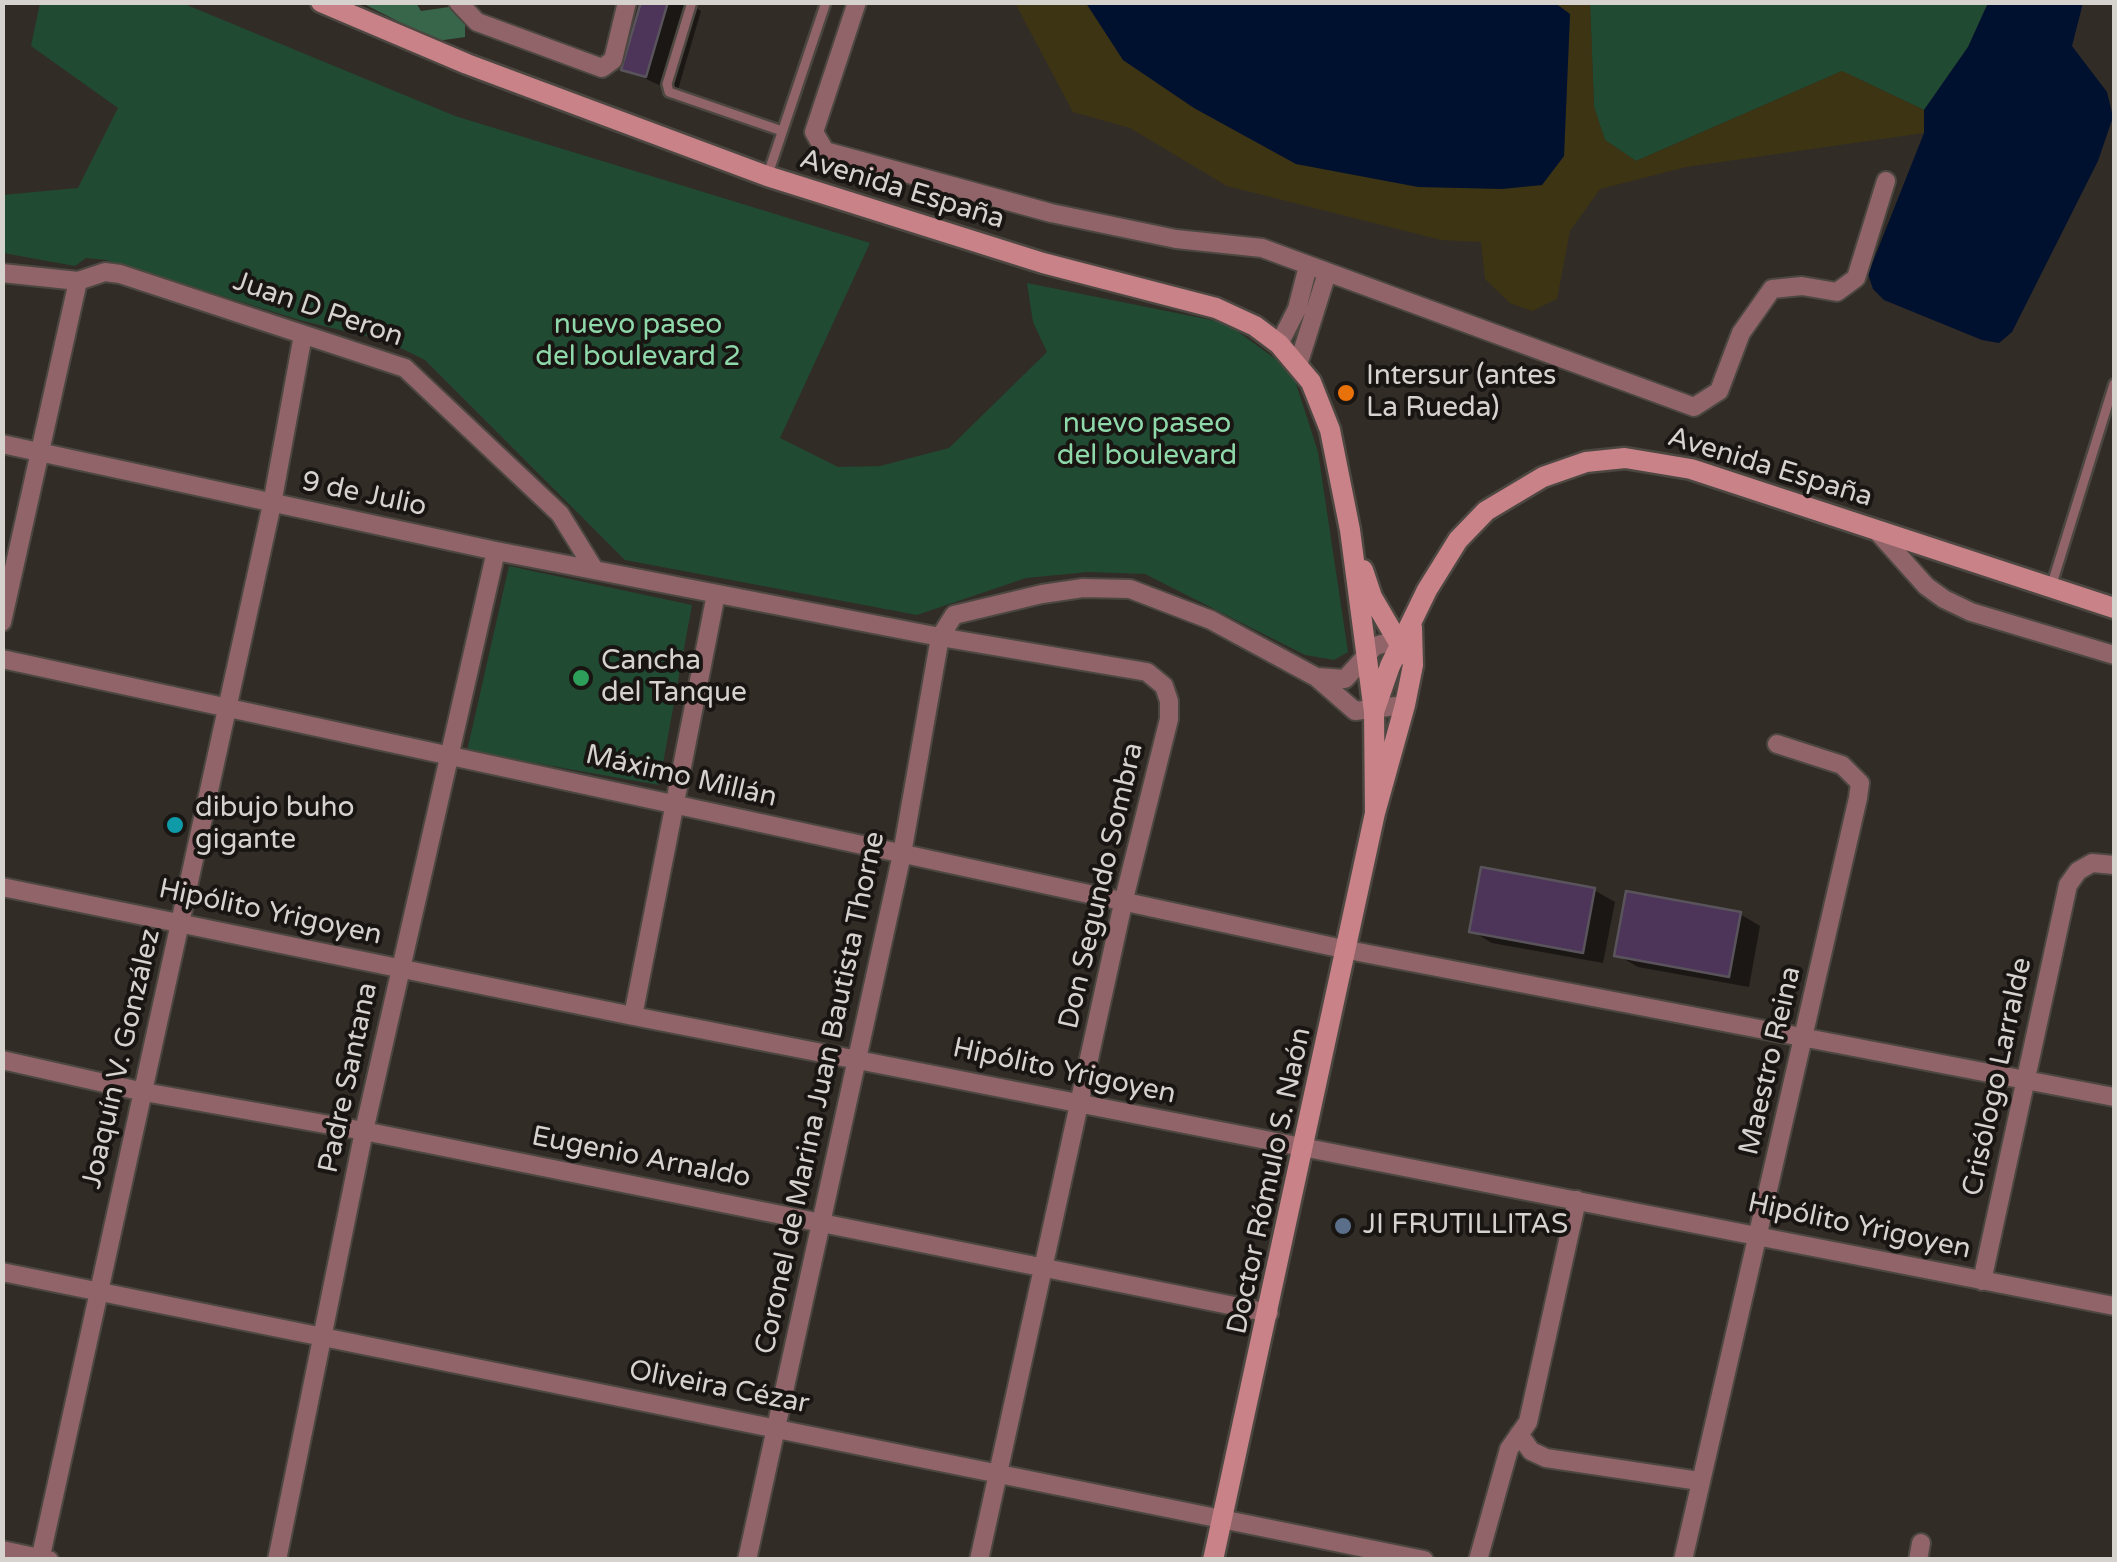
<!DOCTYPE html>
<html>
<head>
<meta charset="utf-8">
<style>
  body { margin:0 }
  #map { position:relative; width:2117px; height:1562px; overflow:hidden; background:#322c26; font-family:"Varela Round",sans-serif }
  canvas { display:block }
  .frame { position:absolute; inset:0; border:5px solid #d6d2ce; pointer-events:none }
</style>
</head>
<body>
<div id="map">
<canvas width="2117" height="1562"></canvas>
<div class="frame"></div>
</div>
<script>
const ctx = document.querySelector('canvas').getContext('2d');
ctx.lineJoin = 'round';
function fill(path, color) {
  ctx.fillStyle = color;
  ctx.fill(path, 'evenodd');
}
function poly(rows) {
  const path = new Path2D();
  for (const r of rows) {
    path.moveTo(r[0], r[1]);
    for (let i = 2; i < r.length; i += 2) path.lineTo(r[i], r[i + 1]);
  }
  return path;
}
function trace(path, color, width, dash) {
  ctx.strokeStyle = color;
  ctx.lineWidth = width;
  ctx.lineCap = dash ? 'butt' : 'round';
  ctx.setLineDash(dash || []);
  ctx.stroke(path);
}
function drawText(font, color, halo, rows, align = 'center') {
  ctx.font = font + ' "Varela Round",sans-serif';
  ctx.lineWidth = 8;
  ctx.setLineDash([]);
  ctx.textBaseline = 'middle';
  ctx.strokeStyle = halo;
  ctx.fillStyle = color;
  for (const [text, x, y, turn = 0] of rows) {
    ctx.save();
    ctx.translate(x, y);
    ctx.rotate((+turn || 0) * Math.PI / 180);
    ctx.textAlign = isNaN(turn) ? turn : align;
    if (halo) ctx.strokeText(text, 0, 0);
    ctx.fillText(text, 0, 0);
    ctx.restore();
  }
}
fill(poly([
  [40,3,182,3,455,116,870,243,780,438,838,467,880,466,949,448,1047,352,1033,322,1027,283,1226,323,1292,371,1318,452,1348,652,1334,660,1305,655,1145,574,1088,572,1026,578,917,615,625,560,425,360,386,341,303,321,106,260,86,258,75,266,3,253,2,195,78,188,118,108,31,46],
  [1590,3,1988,3,1968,47,1924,110,1842,71,1636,161,1605,140,1594,107],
  [509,566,692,605,659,785,467,751]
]), '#204a32');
fill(poly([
  [362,3,416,3,421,11,449,7,465,17,465,37,437,41]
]), '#38664b');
fill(poly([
  [1015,3,1086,3,1123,60,1194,108,1296,164,1542,185,1564,156,1570,14,1555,3,1590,3,1594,107,1605,140,1636,161,1842,71,1924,110,1924,133,1686,167,1600,189,1570,231,1557,299,1532,311,1510,303,1485,279,1481,242,1441,240,1227,186,1130,128,1073,112]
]), '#3d3414');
fill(poly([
  [1086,3,1555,3,1570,14,1564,156,1542,185,1502,189,1418,187,1296,164,1194,108,1123,60],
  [1988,3,2083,3,2072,46,2107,92,2113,117,2098,161,2012,332,1999,343,1982,340,1884,300,1873,289,1868,274,1924,133,1924,110,1968,47]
]), '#00112f');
fill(poly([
  [643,2,686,2,701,11,677,93,624,69],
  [1594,890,1615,902,1603,963,1492,943,1472,931],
  [1740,914,1760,926,1749,987,1638,967,1617,955]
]), '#0007');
const building = poly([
  [641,2,668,2,646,77,621,70,641,2],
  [1481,867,1595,888,1583,953,1469,932,1481,867],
  [1626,891,1741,912,1729,977,1614,956,1626,891]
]);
fill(building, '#4d3459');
trace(building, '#59545b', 2.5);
const service = poly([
  [692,2,667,84,669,92,782,131],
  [768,174,826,2],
  [2051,587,2114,384]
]);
const minor = poly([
  [458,2,477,22,602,68,613,60,627,2],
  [857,2,814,132,825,151,1051,213,1176,239,1262,248,1694,407,1719,391,1741,333,1772,289,1802,286,1837,292,1856,278,1886,181],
  [2,273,78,281,105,272,120,274,405,368,560,514,594,569],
  [1279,344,1297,309,1308,266],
  [1298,365,1327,273],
  [2,444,496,551,940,637,954,615,1042,594,1083,588,1130,589,1211,620,1316,677,1355,711,1405,705],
  [1876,530,1926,586,1944,599,1971,612,2114,655],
  [2,622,78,281],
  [2,659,1348,950,2114,1097],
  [1317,677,1345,679,1375,646,1404,638],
  [2,887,633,1016,2114,1306],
  [633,1016,716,594],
  [2,1060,144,1092,364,1131,1269,1313],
  [2,1272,1424,1560],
  [1982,1281,2068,885,2078,871,2092,863,2114,865],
  [1519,1434,1531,1451,1546,1458,1699,1481],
  [2,1550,49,1560],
  [40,1560,272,504,303,335],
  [277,1560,364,1131,496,551],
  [747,1560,902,854,940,637,1147,672,1164,686,1169,701,1169,719,1124,899,979,1560],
  [1478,1560,1509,1449,1528,1422,1577,1200],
  [1683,1560,1858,798,1860,783,1842,765,1777,744],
  [1918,1560,1921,1543]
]);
const secondary = poly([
  [321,2,467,64,767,176,1043,263,1216,308,1255,326,1279,344,1311,382,1330,430,1350,530,1374,712],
  [1363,570,1372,597,1406,655],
  [1375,813,1374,712,1390,666,1427,590,1458,540,1486,511,1543,477,1586,462,1625,458,1691,469,2114,608],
  [1213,1560,1375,813,1405,705,1413,665,1412,627]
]);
trace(service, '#4c4741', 14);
trace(minor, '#4c4741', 22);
trace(secondary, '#4c4741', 25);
trace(service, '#906468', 9);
trace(minor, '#906468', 18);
trace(secondary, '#c88288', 20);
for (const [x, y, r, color] of [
  [1346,393,10,"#e8710a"],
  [581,678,10,"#2e9e5b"],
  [175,825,10,"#0f9aa8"],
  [1343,1226,10,"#5c6f8a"]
]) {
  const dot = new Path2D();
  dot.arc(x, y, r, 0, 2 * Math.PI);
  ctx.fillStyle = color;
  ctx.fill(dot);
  trace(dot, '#181512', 4);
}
drawText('28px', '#d6d2ce', '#181512', [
  ["Avenida España",902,190,17],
  ["Juan D Peron",318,310,19],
  ["Avenida España",1770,468,17],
  ["9 de Julio",364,495,12],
  ["Máximo Millán",681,777,13],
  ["Don Segundo Sombra",1102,886,-77],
  ["Hipólito Yrigoyen",270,913,12],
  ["Joaquín V. González",122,1059,-77],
  ["Maestro Reina",1771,1061,-77],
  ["Hipólito Yrigoyen",1064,1072,12],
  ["Crisólogo Larralde",1998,1077,-78],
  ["Padre Santana",349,1078,-78],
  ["Coronel de Marina Juan Bautista Thorne",821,1093,-78],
  ["Eugenio Arnaldo",641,1158,11],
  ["Doctor Rómulo S. Naón",1270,1181,-78],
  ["Hipólito Yrigoyen",1859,1227,12],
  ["Oliveira Cézar",719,1388,11]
]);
drawText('28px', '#8ed8aa', '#181512', [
  ["nuevo paseo",638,326],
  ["del boulevard 2",638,358],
  ["nuevo paseo",1147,425],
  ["del boulevard",1147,457]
]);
drawText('28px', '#d6d2ce', '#181512', [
  ["Intersur (antes",1366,377],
  ["La Rueda)",1366,409],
  ["Cancha",601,662],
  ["del Tanque",601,694],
  ["dibujo buho",195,809],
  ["gigante",195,841],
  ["JI FRUTILLITAS",1363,1226]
], 'left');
</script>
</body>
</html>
